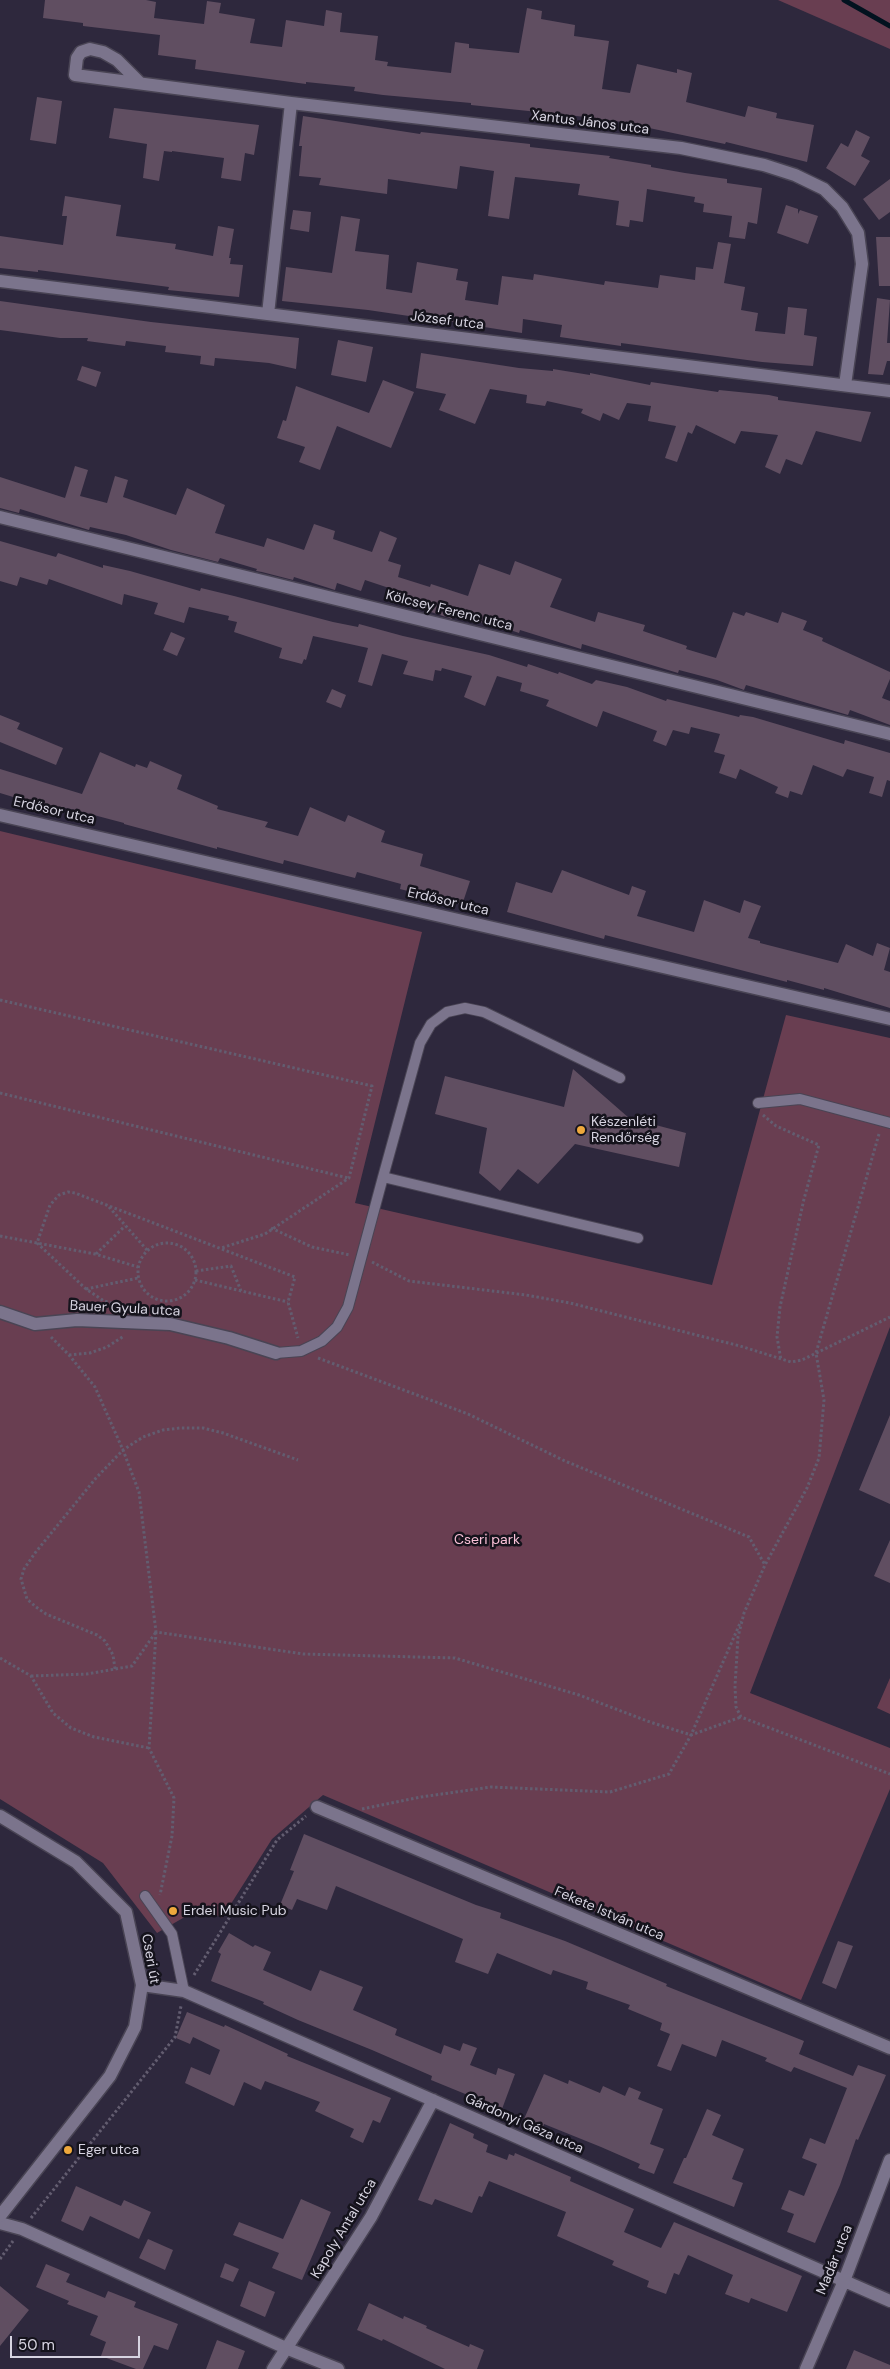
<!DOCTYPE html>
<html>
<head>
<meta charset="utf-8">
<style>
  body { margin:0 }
  #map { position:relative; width:890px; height:2369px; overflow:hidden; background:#2e283d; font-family:"DM Sans",sans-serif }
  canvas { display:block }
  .scale { position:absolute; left:10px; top:2336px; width:130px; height:22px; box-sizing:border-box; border:2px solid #d7d4e1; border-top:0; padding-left:6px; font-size:15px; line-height:18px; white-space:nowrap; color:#d7d4e1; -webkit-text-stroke:4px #15131c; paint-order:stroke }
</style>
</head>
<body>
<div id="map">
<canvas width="890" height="2369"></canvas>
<div class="scale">50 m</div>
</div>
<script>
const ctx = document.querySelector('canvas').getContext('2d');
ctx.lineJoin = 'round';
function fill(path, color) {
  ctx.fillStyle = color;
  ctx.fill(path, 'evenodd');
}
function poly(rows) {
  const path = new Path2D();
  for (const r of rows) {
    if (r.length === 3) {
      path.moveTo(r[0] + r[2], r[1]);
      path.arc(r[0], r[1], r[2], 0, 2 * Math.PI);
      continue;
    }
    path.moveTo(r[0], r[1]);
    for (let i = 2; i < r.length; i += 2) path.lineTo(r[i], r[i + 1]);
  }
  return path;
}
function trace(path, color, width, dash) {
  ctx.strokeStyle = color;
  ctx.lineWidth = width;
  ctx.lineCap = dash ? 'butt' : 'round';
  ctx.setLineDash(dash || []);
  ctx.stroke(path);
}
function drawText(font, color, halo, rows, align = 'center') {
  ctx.font = font + ' "DM Sans",sans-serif';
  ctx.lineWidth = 5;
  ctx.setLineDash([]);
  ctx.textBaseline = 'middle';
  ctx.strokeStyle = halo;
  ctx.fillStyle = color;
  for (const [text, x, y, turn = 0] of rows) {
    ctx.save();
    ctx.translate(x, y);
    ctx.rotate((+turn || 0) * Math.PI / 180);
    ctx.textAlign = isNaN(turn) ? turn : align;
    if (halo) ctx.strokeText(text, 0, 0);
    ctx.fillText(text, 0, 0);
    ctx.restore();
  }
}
fill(poly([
  [778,0,890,0,890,49],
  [0,831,422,932,355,1203,712,1285,786,1015,890,1038,890,1327,750,1693,890,1748,890,1789,801,2000,323,1795,272,1839,222,1918,202,1907,157,1933,103,1863,0,1799],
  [890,1678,890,1714,877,1708]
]), '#693e51');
trace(poly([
  [844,0,890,26]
]), '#02121f', 5);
fill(poly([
  [45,0,146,0,156,2,154,18,204,24,207,1,221,3,219,13,255,19,250,43,282,47,286,20,324,26,326,10,342,13,340,32,378,36,375,60,388,62,387,66,451,73,455,42,469,44,469,48,519,53,527,8,542,11,541,19,575,25,574,36,609,41,602,89,630,93,637,64,677,73,677,69,692,73,686,102,745,117,748,106,777,113,776,118,814,125,807,162,726,142,725,144,616,121,616,123,586,120,586,117,471,105,471,103,383,95,354,91,355,87,306,82,306,84,195,69,196,60,158,55,160,35,83,26,83,23,43,18],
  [37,97,62,101,56,144,30,140],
  [114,108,259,125,254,155,245,153,241,181,221,178,224,158,172,151,172,152,164,151,159,181,143,178,147,144,109,138],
  [303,116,420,134,421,132,530,144,530,147,610,156,609,158,651,165,651,167,685,173,727,179,727,183,762,188,757,224,748,222,745,239,729,237,732,216,703,212,704,204,694,202,695,197,647,189,643,222,630,220,629,227,616,225,619,201,578,195,580,184,515,177,509,219,488,216,494,171,460,166,457,189,388,179,387,194,319,185,321,178,299,176,302,146,299,146],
  [856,130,870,137,861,156,870,161,855,186,826,168,841,143,848,147],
  [890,179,890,212,879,220,863,199],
  [65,196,121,205,116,236,176,244,175,249,213,256,218,226,234,229,229,258,231,258,230,264,243,265,239,297,168,290,169,287,38,270,38,272,0,268,0,236,63,245,67,216,62,216],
  [786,205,798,209,798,214,800,210,818,216,808,244,777,233],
  [293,210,311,212,309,232,290,229],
  [341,216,360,219,355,251,389,255,386,289,412,293,417,262,458,269,456,280,468,282,465,300,498,305,502,276,533,280,534,274,604,285,605,281,658,288,660,275,695,280,696,267,713,269,718,242,731,244,724,283,745,287,741,310,758,313,755,331,785,334,788,307,807,309,804,335,817,337,813,366,762,362,621,343,621,346,560,337,562,325,523,319,522,333,440,320,440,322,409,318,409,316,368,310,282,301,286,267,332,273],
  [876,237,890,237,890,286,879,286],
  [877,298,890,300,887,343,890,343,890,361,887,361,883,375,868,374],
  [0,301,151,322,299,338,296,369,269,363,215,358,214,366,200,364,201,356,165,352,166,346,126,341,125,346,87,341,88,338,60,338,0,330],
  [338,340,373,347,366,382,331,375],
  [421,353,519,368,553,371,553,369,590,375,590,373,650,385,651,382,718,392,719,390,769,395,778,397,778,400,871,412,861,442,816,431,802,465,786,459,780,474,765,467,778,435,741,431,735,444,696,425,692,434,688,432,677,462,665,458,676,426,648,421,651,406,627,403,619,420,603,413,600,421,581,413,583,409,547,401,545,406,526,403,527,395,490,389,475,424,439,410,446,394,416,388],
  [82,366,101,372,96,387,77,380],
  [383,380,414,392,391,448,337,426,320,470,299,462,305,447,277,438,283,420,286,421,296,386,369,413],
  [75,466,88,470,80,496,107,503,115,476,128,480,123,497,176,515,187,488,225,505,215,533,264,547,267,538,304,550,314,524,335,531,333,539,372,552,380,531,397,538,388,561,401,565,398,577,430,587,431,584,468,596,479,564,510,575,515,561,562,579,550,607,595,622,598,612,645,625,643,631,687,646,686,649,716,658,733,612,744,616,746,612,778,623,782,612,807,621,803,630,823,638,822,641,890,672,890,679,882,698,890,701,890,725,850,710,848,715,746,685,744,690,717,680,679,670,678,673,582,644,581,649,520,630,519,633,493,624,492,626,454,613,452,619,395,600,398,591,365,580,361,591,337,583,335,590,294,577,293,580,262,572,256,571,257,569,220,558,218,562,171,550,126,535,90,527,89,530,20,509,19,513,0,508,0,477,65,498],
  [0,541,56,557,58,553,103,568,103,565,130,571,200,591,201,588,234,596,333,622,358,627,359,624,403,636,489,655,527,667,528,664,558,674,559,672,592,684,596,680,627,687,666,701,667,699,739,717,740,715,753,717,844,744,845,740,890,753,890,781,887,780,882,797,869,793,874,777,847,769,843,777,813,765,802,795,790,791,788,798,775,793,778,787,740,769,736,779,719,773,725,755,714,752,720,734,691,727,689,734,673,730,666,746,653,741,657,731,603,711,597,727,546,706,549,700,520,691,522,683,497,676,485,706,464,697,472,676,442,668,441,671,435,670,433,681,403,674,408,661,382,654,372,686,358,682,368,648,313,636,306,660,304,659,302,664,279,658,282,648,234,632,237,622,228,620,229,616,189,607,184,623,154,614,158,603,124,594,122,605,49,579,47,585,20,577,17,586,0,581],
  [171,632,185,638,177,656,163,650],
  [332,689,346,695,341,708,326,702],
  [0,715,20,723,17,729,63,748,56,765,0,742],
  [100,752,135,767,136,764,147,768,150,761,182,775,177,789,218,806,217,809,268,822,265,827,298,836,310,807,345,822,348,815,385,831,381,842,423,854,420,866,470,881,462,905,400,889,401,884,357,872,355,878,284,860,283,864,217,847,217,849,124,824,124,823,71,809,33,803,0,793,0,769,82,794],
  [562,870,629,895,632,886,646,891,637,916,694,932,704,900,740,913,744,900,761,906,748,938,760,941,760,943,838,963,846,944,873,956,877,943,890,948,884,970,890,972,890,1008,824,988,824,990,787,980,787,982,605,935,604,939,507,912,516,882,552,893],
  [573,1069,629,1118,686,1133,679,1167,575,1144,538,1184,518,1169,500,1191,479,1173,487,1128,435,1114,445,1076,564,1107],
  [890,1415,890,1504,859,1490],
  [890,1540,890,1583,874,1576],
  [304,1834,476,1905,501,1913,500,1918,565,1941,667,1984,666,1986,804,2041,799,2054,853,2076,858,2065,886,2075,858,2140,856,2139,840,2185,815,2243,787,2232,794,2214,781,2209,789,2190,804,2196,817,2164,802,2158,810,2138,825,2144,847,2088,794,2067,791,2072,765,2061,767,2058,722,2040,716,2057,682,2044,671,2071,657,2066,670,2034,660,2030,662,2023,628,2009,630,2005,586,1989,588,1982,553,1970,551,1975,497,1953,488,1974,455,1962,463,1939,336,1886,327,1910,297,1899,292,1910,280,1905,294,1871,290,1870],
  [229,1933,253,1947,255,1945,271,1952,263,1970,311,1991,320,1970,363,1987,353,2010,397,2029,395,2035,441,2054,444,2045,460,2051,463,2043,477,2048,470,2065,496,2075,498,2068,515,2074,502,2109,431,2080,432,2076,372,2050,298,2020,263,2004,264,2002,211,1981,221,1954,218,1952],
  [838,1941,853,1946,836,1989,822,1983],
  [187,2012,224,2027,225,2025,288,2054,287,2056,391,2098,380,2123,373,2120,363,2143,350,2137,354,2129,315,2111,320,2102,265,2081,261,2090,244,2082,234,2106,185,2083,191,2067,210,2075,220,2050,193,2037,190,2044,176,2038],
  [544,2074,568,2084,569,2080,600,2093,603,2086,625,2096,629,2087,641,2092,638,2099,663,2109,650,2144,664,2149,654,2174,638,2168,640,2164,601,2147,544,2124,543,2127,524,2119],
  [707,2109,721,2115,712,2135,744,2149,732,2179,743,2183,734,2207,673,2183,684,2158,686,2158],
  [450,2123,474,2134,473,2138,488,2145,486,2152,507,2160,509,2154,514,2156,515,2153,571,2177,570,2181,634,2209,624,2232,661,2248,674,2222,802,2276,787,2312,751,2298,749,2303,725,2294,733,2275,688,2255,679,2275,674,2273,666,2294,647,2287,649,2281,612,2265,614,2261,557,2236,566,2212,489,2181,482,2197,479,2196,472,2213,435,2199,432,2205,418,2200],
  [76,2186,121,2206,124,2200,151,2212,139,2239,90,2216,83,2231,61,2221],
  [301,2199,331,2212,302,2280,272,2268,279,2253,233,2235,239,2222,283,2239],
  [148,2239,173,2250,165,2270,139,2258],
  [225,2263,239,2269,233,2282,220,2277],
  [46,2264,70,2274,66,2282,105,2298,108,2291,136,2302,134,2307,178,2324,168,2350,154,2345,143,2369,136,2369,101,2356,106,2342,90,2335,98,2316,67,2304,69,2301,36,2287],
  [249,2281,275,2292,265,2317,240,2306],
  [0,2286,29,2310,0,2346],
  [369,2303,403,2319,404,2316,427,2326,426,2328,469,2347,470,2344,484,2350,477,2369,445,2369,383,2339,382,2341,357,2330],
  [217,2340,245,2351,238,2369,206,2369],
  [854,2350,890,2365,890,2369,846,2369]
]), '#604e61');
const service = poly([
  [758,1103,800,1099,890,1123],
  [383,1177,420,1043,431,1024,447,1012,465,1008,484,1012,620,1078],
  [276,1353,301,1351,322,1341,337,1327,348,1307,383,1177,638,1238],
  [145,1896,172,1934,184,1991]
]);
const minor = poly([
  [140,83,117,60,103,52,90,49,81,52,77,58,75,75,291,103,681,148,764,165,795,175,824,189,842,207,858,233,862,264,845,385],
  [0,281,890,391],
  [268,314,291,103],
  [0,517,890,734],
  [0,815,890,1019],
  [0,1312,35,1324,77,1320,170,1324,229,1338,276,1353],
  [317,1807,890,2048],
  [142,1985,184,1991,890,2301],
  [0,2223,22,2229,288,2349,338,2369],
  [273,2369,371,2217,433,2100],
  [806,2369,844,2281,890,2160]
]);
const tertiary = poly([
  [0,1816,76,1862,126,1912,142,1985,135,2027,110,2076,0,2216]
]);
trace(service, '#494454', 12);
trace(minor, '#494454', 15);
trace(tertiary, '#494454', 15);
trace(poly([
  [0,1000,372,1086,349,1178,265,1234,221,1248],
  [0,1093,348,1178],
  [763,1115,776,1126,819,1145,804,1199,780,1307,777,1337,781,1360],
  [879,1134,816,1353,824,1400,819,1458,807,1488,765,1565,744,1613,738,1637,735,1686,736,1707,741,1717,890,1774],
  [109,1207,147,1250],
  [271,1228,312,1247,350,1255],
  [0,1236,95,1254,138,1267],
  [167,1272,29],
  [96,1254,125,1226],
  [372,1262,409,1281,526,1295,570,1303,740,1346,791,1362,802,1360,890,1317],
  [196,1271,231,1266,241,1291],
  [195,1280,288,1302],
  [86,1289,138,1278],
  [122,1306,104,1301,86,1289,37,1243,50,1205,59,1195,68,1192,75,1193,295,1277,288,1302,298,1338],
  [51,1337,69,1355,95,1387,123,1450,139,1492,156,1632,303,1654,455,1658,579,1695,650,1722,691,1735,741,1717],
  [69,1355,90,1353,107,1347,124,1336],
  [318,1358,468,1414,565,1461,749,1537,765,1565],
  [156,1632,149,1748,174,1798,172,1836,160,1895],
  [0,1658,31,1676,53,1713,71,1728,94,1737,149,1748],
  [115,1669,113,1655,105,1641,97,1635,46,1614,36,1607,27,1599,21,1579,24,1569,35,1553,96,1478,123,1450,143,1437,163,1430,180,1428,203,1428,223,1433,298,1460],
  [31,1676,87,1674,132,1666,156,1632],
  [362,1809,421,1797,491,1787,610,1792,669,1774,691,1735,741,1621],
  [194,1975,277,1840,306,1816],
  [31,2218,175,2037,181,2006],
  [0,2259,13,2241]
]), '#635d70', 3, [2.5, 2.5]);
trace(service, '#7b748c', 10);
trace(minor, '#7b748c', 12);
trace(tertiary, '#7b748c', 12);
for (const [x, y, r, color] of [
  [581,1130,5,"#eea83c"],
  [173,1911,5,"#eea83c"],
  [68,2150,5,"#eea83c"]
]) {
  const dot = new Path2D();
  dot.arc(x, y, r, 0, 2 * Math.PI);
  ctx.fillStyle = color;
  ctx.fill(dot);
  trace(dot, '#15131c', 2);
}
drawText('14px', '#d7d4e1', '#15131c', [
  ["Xantus János utca",590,123,7],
  ["József utca",447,321,7],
  ["Kölcsey Ferenc utca",449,611,14],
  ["Erdősor utca",54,811,13],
  ["Erdősor utca",448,902,13],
  ["Bauer Gyula utca",125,1309,3],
  ["Fekete István utca",609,1914,23],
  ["Cseri út",150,1959,80],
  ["Gárdonyi Géza utca",524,2124,24],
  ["Kapoly Antal utca",344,2229,-59],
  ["Madár utca",835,2260,-68]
]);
drawText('14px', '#d7d4e1', '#15131c', [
  ["Készenléti",591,1122],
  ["Rendőrség",591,1138],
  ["Erdei Music Pub",183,1911],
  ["Eger utca",78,2150]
], 'left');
drawText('14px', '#f9c0d7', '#15131c', [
  ["Cseri park",487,1540]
]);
</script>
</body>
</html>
